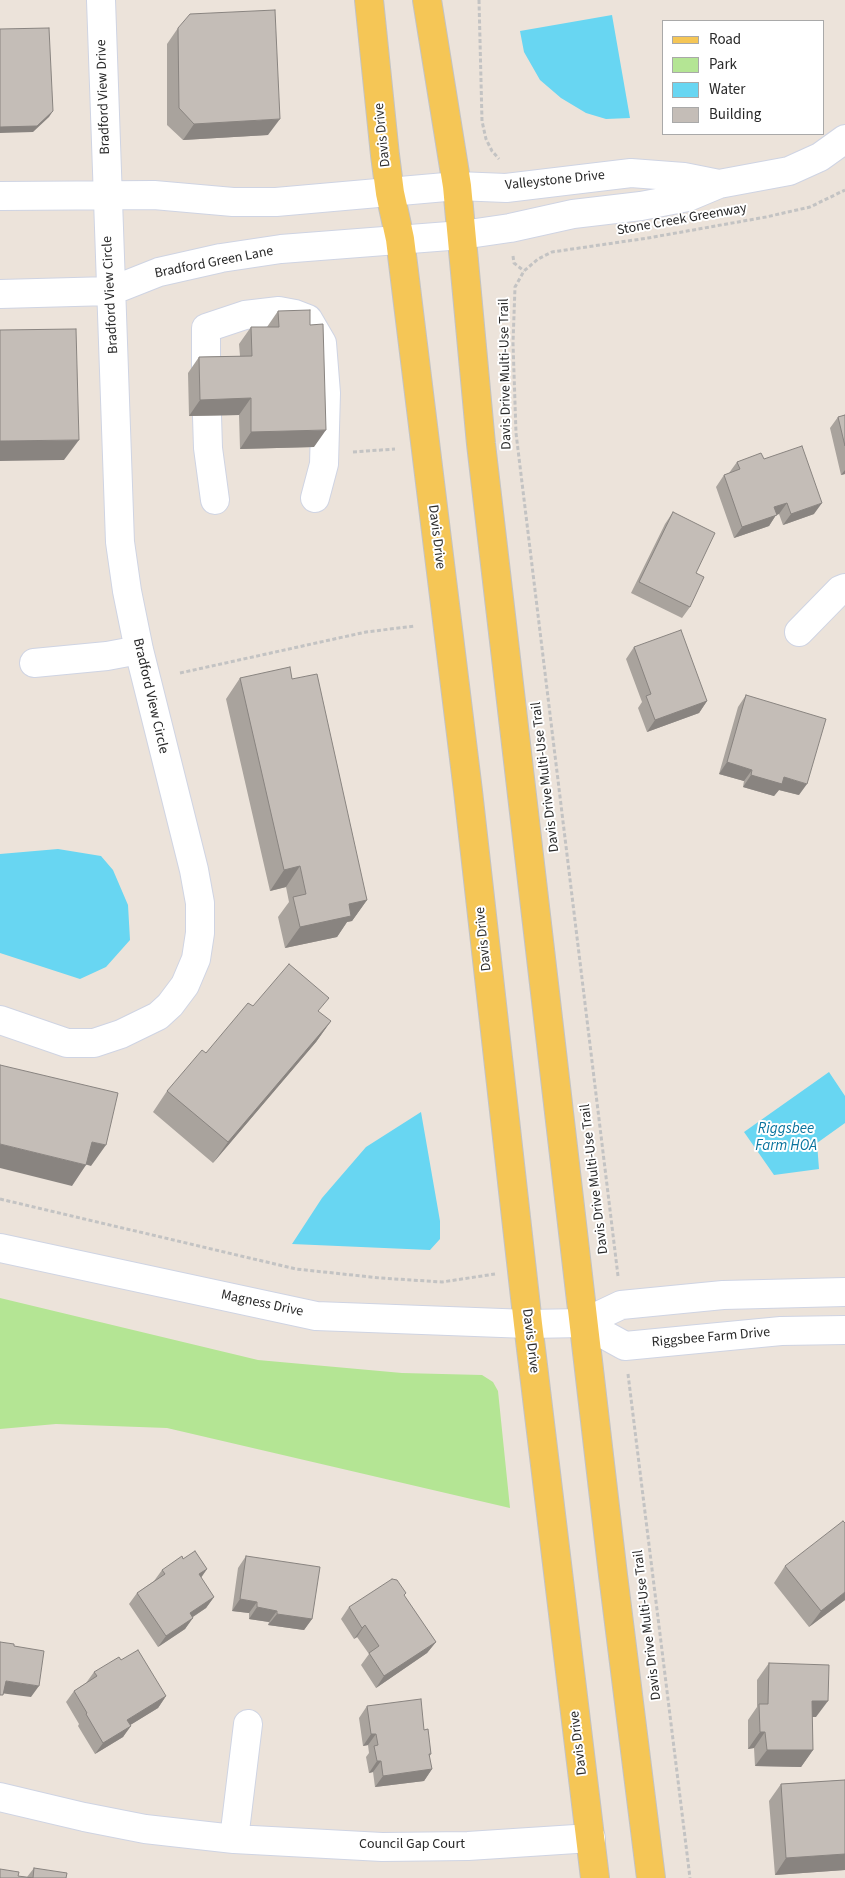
<!DOCTYPE html>
<html>
<head>
<meta charset="utf-8">
<style>
  body { margin:0 }
  #map { position:relative; width:845px; height:1878px; overflow:hidden; background:#ece3da; font-family:"Source Sans 3",sans-serif }
  canvas { display:block }
  .legend { position:absolute; left:662px; top:20px; width:162px; height:115px; box-sizing:border-box; background:#fff; border:1px solid #a9a9a9; margin:0; padding:6px 9px; list-style:none; font-size:15px; color:#292929 }
  .legend li { display:flex; align-items:center; gap:10px; height:25px }
  .legend b { width:25px; border:1px solid #a9a9a9 }
</style>
</head>
<body>
<div id="map">
<canvas width="845" height="1878"></canvas>
<ul class="legend">
<li><b style="height:6px;background:#f5c656"></b>Road</li>
<li><b style="height:14px;background:#b4e594"></b>Park</li>
<li><b style="height:14px;background:#68d6f2"></b>Water</li>
<li><b style="height:14px;background:#c4bdb7"></b>Building</li>
</ul>
</div>
<script>
const ctx = document.querySelector('canvas').getContext('2d');
ctx.lineJoin = 'round';
function fill(path, color) {
  ctx.fillStyle = color;
  ctx.fill(path, 'evenodd');
}
function poly(rows) {
  const path = new Path2D();
  for (const r of rows) {
    path.moveTo(r[0], r[1]);
    for (let i = 2; i < r.length; i += 2) path.lineTo(r[i], r[i + 1]);
  }
  return path;
}
function trace(path, color, width, dash) {
  ctx.strokeStyle = color;
  ctx.lineWidth = width;
  ctx.lineCap = dash ? 'butt' : 'round';
  ctx.setLineDash(dash || []);
  ctx.stroke(path);
}
function drawText(font, color, halo, rows, align = 'center') {
  ctx.font = font + ' "Source Sans 3",sans-serif';
  ctx.lineWidth = 4;
  ctx.setLineDash([]);
  ctx.textBaseline = 'middle';
  ctx.strokeStyle = halo;
  ctx.fillStyle = color;
  for (const [text, x, y, turn = 0] of rows) {
    ctx.save();
    ctx.translate(x, y);
    ctx.rotate((+turn || 0) * Math.PI / 180);
    ctx.textAlign = isNaN(turn) ? turn : align;
    if (halo) ctx.strokeText(text, 0, 0);
    ctx.fillText(text, 0, 0);
    ctx.restore();
  }
}
fill(poly([
  [0,1298,258,1360,402,1373,482,1375,493,1382,498,1391,510,1508,167,1428,56,1424,0,1429]
]), '#b4e594');
fill(poly([
  [612,15,630,118,606,119,586,113,561,98,540,80,524,52,520,31],
  [58,849,101,856,113,870,128,905,130,940,106,967,80,979,0,953,0,854],
  [829,1072,845,1096,845,1123,817,1143,819,1169,774,1175,744,1132],
  [421,1112,440,1221,440,1239,430,1250,292,1244,322,1198,366,1147]
]), '#68d6f2');
const minor = poly([
  [0,196,154,195,233,202,276,202,457,186,506,188,631,173,684,177,719,184],
  [0,294,111,291,159,272,221,258,281,249,462,235,510,228,573,214,641,206,688,197,719,184,789,171,820,157,845,139],
  [206,373,206,328,245,315,279,311,295,314,308,319,322,343,326,393,324,464,315,498],
  [207,416,208,448,215,500],
  [799,632,840,590,845,588],
  [34,663,107,656,139,650],
  [0,1020,67,1043,94,1043,121,1034,158,1016,170,1005,185,985,196,959,200,933,200,903,194,870,139,650,127,591,120,542,101,0],
  [0,1248,316,1316,528,1324,583,1323,621,1305,723,1295,845,1292],
  [583,1323,625,1346,781,1331,845,1330],
  [0,1797,84,1817,145,1829,234,1839,382,1847,468,1846,591,1838],
  [234,1839,248,1724]
]);
const major = poly([
  [369,0,385,155,390,193,400,239,468,791,528,1324,595,1878],
  [427,0,457,186,481,444,613,1575,651,1878]
]);
trace(minor, '#cfd4e3', 30);
trace(major, '#c3c3c3', 30);
trace(poly([
  [479,0,482,121,486,139,492,151,499,159],
  [513,256,514,263,524,271],
  [353,452,395,449],
  [180,673,366,632,415,626],
  [0,1199,296,1269,380,1278,442,1282,495,1274],
  [618,1276,516,433,513,343,515,287,524,271,538,259,552,252,648,238,766,217,810,207,845,190],
  [628,1374,690,1878]
]), '#c3c3c3', 3, [4, 2.5]);
trace(minor, '#fff', 28);
trace(major, '#f5c656', 28);
fill(poly([
  [178,28,268,135,183,140,167,125,167,44],
  [278,311,314,447,240,449,239,415,189,416,188,373,199,357,240,356,239,344,251,327,267,327],
  [845,415,845,474,841,475,830,428,838,417],
  [764,459,814,514,783,525,779,514,776,515,769,526,734,538,716,487,724,475,729,473,737,462],
  [673,512,690,607,682,618,631,593,665,524],
  [634,647,707,701,699,713,647,732,638,708,642,702,626,659],
  [240,678,292,679,367,900,352,921,347,922,337,937,285,948,278,917,289,902,286,887,270,891,226,699],
  [746,695,799,795,779,790,774,796,743,787,744,781,719,774,738,707],
  [253,1006,331,1021,316,1042,213,1163,153,1112,167,1091],
  [246,1556,312,1619,304,1630,268,1625,269,1622,249,1619,249,1613,232,1611,238,1568],
  [183,1559,207,1569,201,1578,214,1597,206,1608,193,1617,185,1629,158,1647,129,1604,137,1593,154,1581,162,1570],
  [785,1566,845,1600,809,1627,774,1583],
  [404,1596,436,1642,427,1653,376,1688,361,1665,369,1654,357,1637,354,1639,341,1619,349,1607],
  [121,1660,166,1696,158,1708,130,1725,123,1737,95,1754,78,1726,79,1724,66,1702,74,1691,86,1683,94,1672],
  [769,1663,816,1717,812,1717,813,1750,801,1767,755,1766,754,1748,748,1749,748,1720,757,1707,757,1680],
  [367,1706,424,1730,431,1754,429,1757,432,1769,424,1781,375,1787,373,1772,369,1773,366,1757,369,1753,368,1745,363,1746,359,1718],
  [845,1780,845,1870,775,1875,769,1801,781,1784],
  [34,1868,66,1878,0,1878,18,1876,27,1877]
]), '#a9a39d');
fill(poly([
  [53,111,49,117,33,132,0,133,0,127],
  [280,119,268,135,183,140,194,124],
  [251,398,239,415,189,416,200,400],
  [326,430,314,447,240,449,251,432],
  [79,440,64,460,0,461,0,441],
  [845,470,845,474,841,475],
  [787,503,779,514,776,515,769,526,734,538,742,527,774,507],
  [822,503,814,514,783,525,791,514],
  [707,701,699,713,647,732,655,720],
  [727,762,752,770,744,781,719,774],
  [751,775,784,777,807,784,799,795,779,790,774,796,743,787],
  [300,866,286,887,270,891,284,870],
  [367,900,352,921,347,922,337,937,285,948,300,927,349,904],
  [331,1021,316,1042,213,1163,228,1142],
  [92,1142,106,1145,91,1166,78,1162],
  [0,1144,86,1165,72,1186,0,1168],
  [207,1569,199,1580,199,1574],
  [845,1592,845,1600,809,1627,821,1611],
  [214,1597,206,1608,182,1624,190,1613],
  [240,1599,257,1602,249,1613,232,1611],
  [257,1607,277,1611,269,1622,249,1619],
  [277,1614,312,1619,304,1630,268,1625],
  [193,1618,185,1629,158,1647,166,1636],
  [365,1625,357,1637,354,1639,362,1628],
  [436,1642,427,1653,376,1688,384,1676],
  [6,1681,39,1686,31,1697,0,1693],
  [166,1696,158,1708,119,1732,127,1720],
  [812,1701,828,1701,816,1717,801,1717],
  [131,1726,123,1737,95,1754,103,1743],
  [760,1732,765,1732,754,1748,748,1749],
  [371,1734,376,1734,368,1745,363,1746],
  [767,1750,813,1750,801,1767,755,1766],
  [377,1761,381,1761,373,1772,369,1773],
  [432,1769,424,1781,375,1787,383,1776],
  [845,1854,845,1870,775,1875,786,1858]
]), '#898480');
const building = poly([
  [275,10,280,119,194,124,179,108,178,28,190,14,275,10],
  [49,28,53,111,37,126,0,127,0,29,49,28],
  [310,310,310,325,323,324,326,430,251,432,251,398,200,400,199,357,252,356,251,327,279,327,278,311,310,310],
  [76,329,79,440,0,441,0,330,76,329],
  [845,415,845,446,838,417,845,415],
  [802,446,822,503,791,514,787,503,774,507,777,515,742,527,724,475,740,469,737,462,761,453,764,459,802,446],
  [673,512,715,533,696,573,704,577,690,607,639,582,673,512],
  [681,630,707,701,655,720,646,696,651,694,634,647,681,630],
  [290,667,292,679,317,674,367,900,349,904,351,916,300,927,293,897,306,894,300,866,284,870,240,678,290,667],
  [746,695,826,719,807,784,784,777,782,784,751,775,752,770,727,762,746,695],
  [289,964,329,998,318,1011,331,1021,228,1142,167,1091,202,1050,206,1053,248,1003,253,1006,289,964],
  [0,1065,118,1093,106,1145,92,1142,86,1165,0,1144,0,1065],
  [843,1521,845,1523,845,1592,821,1611,785,1566,843,1521],
  [195,1551,207,1569,199,1574,214,1597,190,1613,193,1618,166,1636,137,1593,165,1574,162,1570,182,1556,183,1559,195,1551],
  [246,1556,320,1567,312,1619,277,1614,277,1611,257,1607,257,1602,240,1599,246,1556],
  [392,1579,397,1580,406,1593,404,1595,436,1642,384,1676,369,1653,379,1646,365,1625,362,1628,349,1607,392,1579],
  [0,1642,14,1644,14,1646,44,1651,39,1686,6,1681,3,1695,0,1695,0,1642],
  [138,1650,166,1696,127,1720,131,1726,103,1743,86,1714,87,1713,74,1691,97,1676,94,1672,119,1657,121,1660,138,1650],
  [769,1663,829,1665,828,1701,812,1701,813,1750,767,1750,765,1732,760,1732,759,1704,768,1704,769,1663],
  [421,1699,424,1730,428,1729,431,1754,429,1754,432,1769,383,1776,381,1761,377,1761,374,1746,378,1745,376,1734,371,1734,367,1706,421,1699],
  [845,1780,845,1854,786,1858,781,1784,845,1780],
  [34,1868,67,1873,66,1878,0,1878,0,1869,19,1872,18,1876,33,1878,34,1868]
]);
fill(building, '#c4bdb7');
trace(building, '#898480', 1);
drawText('14px', '#292929', '#fff', [
  ["Bradford View Drive",104,97,-92],
  ["Davis Drive",383,135,-96],
  ["Valleystone Drive",555,181,-6],
  ["Stone Creek Greenway",682,220,-10],
  ["Bradford Green Lane",214,263,-11],
  ["Bradford View Circle",111,295,-93],
  ["Davis Drive Multi-Use Trail",506,374,-91],
  ["Davis Drive",436,537,83],
  ["Bradford View Circle",150,696,77],
  ["Davis Drive Multi-Use Trail",546,777,-97],
  ["Davis Drive",484,939,-96],
  ["Davis Drive Multi-Use Trail",595,1179,-97],
  ["Magness Drive",262,1304,12],
  ["Riggsbee Farm Drive",711,1338,-5],
  ["Davis Drive",530,1341,83],
  ["Davis Drive Multi-Use Trail",648,1625,-97],
  ["Davis Drive",579,1743,-97],
  ["Council Gap Court",412,1845]
]);
drawText('italic 15px', '#09739d', '#fff', [
  ["Riggsbee",786,1130],
  ["Farm HOA",786,1147]
]);
</script>
</body>
</html>
